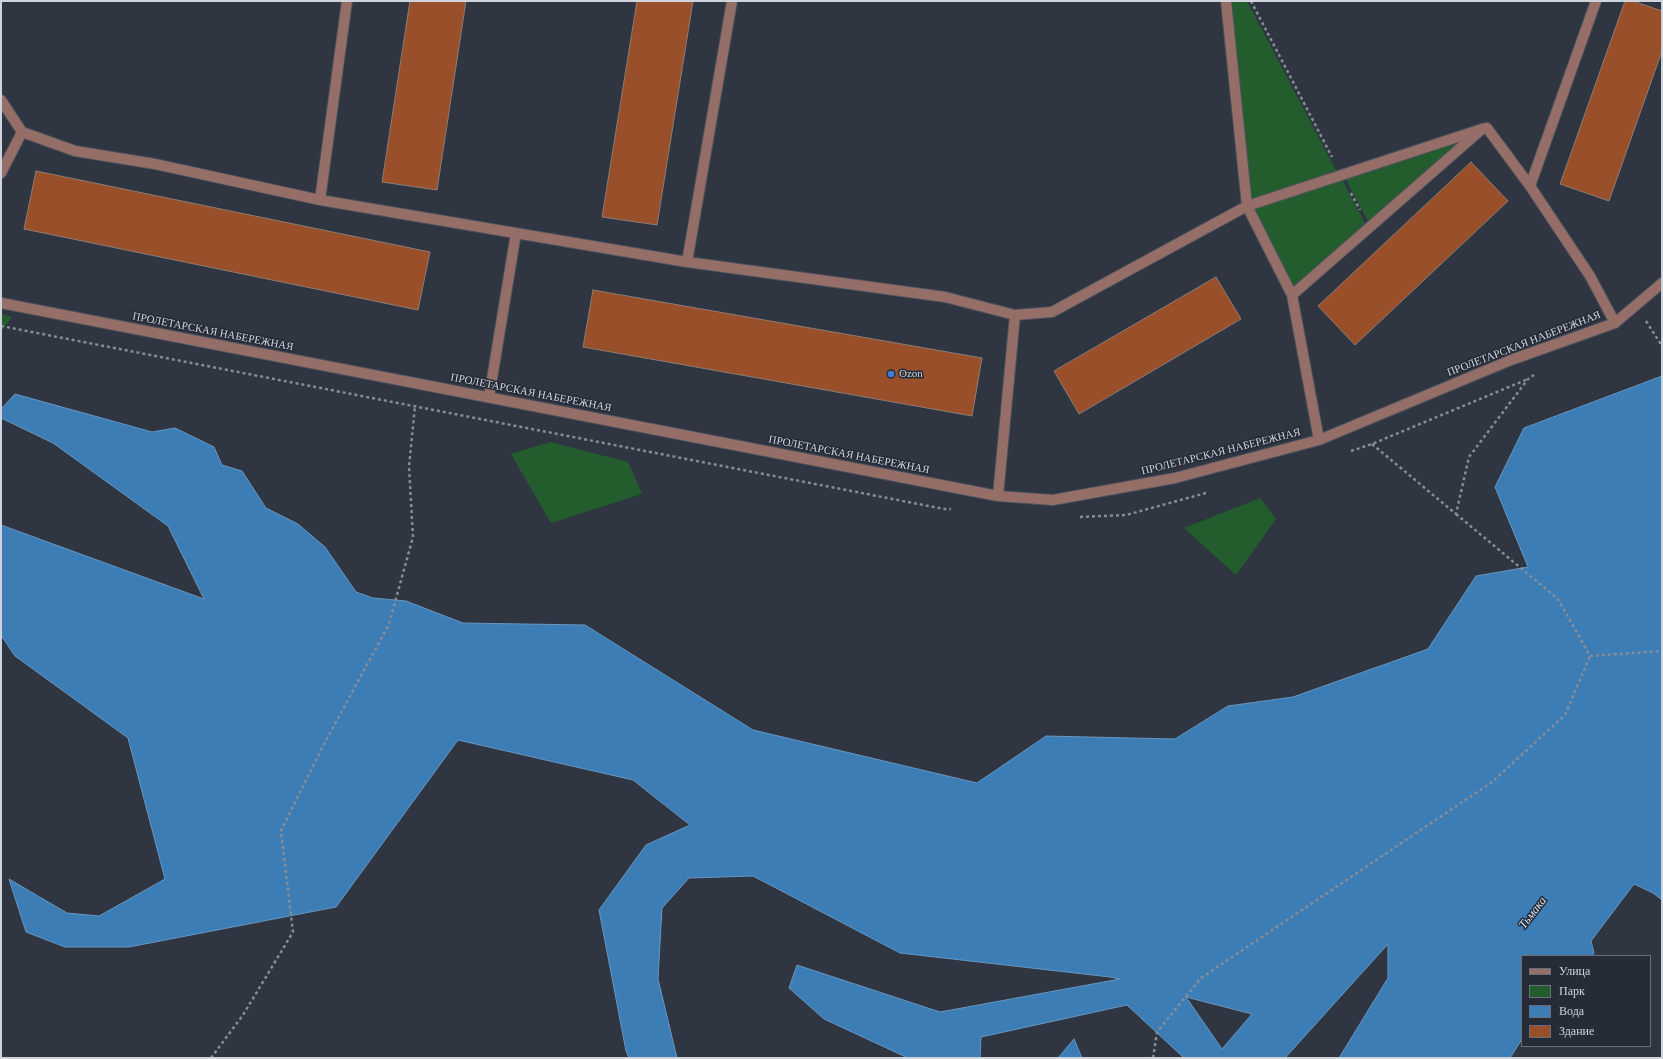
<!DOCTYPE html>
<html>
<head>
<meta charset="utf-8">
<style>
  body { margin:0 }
  #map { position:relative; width:1663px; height:1059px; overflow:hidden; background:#2f3541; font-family:Georgia,serif }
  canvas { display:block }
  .frame { position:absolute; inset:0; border:2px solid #d0d4dc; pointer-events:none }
  .legend { position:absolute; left:1521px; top:955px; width:130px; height:92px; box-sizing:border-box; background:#252b37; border:1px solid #696f79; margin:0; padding:5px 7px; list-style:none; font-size:12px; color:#d0d4dc }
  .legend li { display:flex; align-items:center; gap:8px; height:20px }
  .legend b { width:20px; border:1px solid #696f79 }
</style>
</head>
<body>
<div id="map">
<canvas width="1663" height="1059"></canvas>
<div class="frame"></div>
<ul class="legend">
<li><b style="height:5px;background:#956f67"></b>Улица</li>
<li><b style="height:11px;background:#235d2d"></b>Парк</li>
<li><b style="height:11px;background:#3c7db6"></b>Вода</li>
<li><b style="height:11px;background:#99502a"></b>Здание</li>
</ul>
</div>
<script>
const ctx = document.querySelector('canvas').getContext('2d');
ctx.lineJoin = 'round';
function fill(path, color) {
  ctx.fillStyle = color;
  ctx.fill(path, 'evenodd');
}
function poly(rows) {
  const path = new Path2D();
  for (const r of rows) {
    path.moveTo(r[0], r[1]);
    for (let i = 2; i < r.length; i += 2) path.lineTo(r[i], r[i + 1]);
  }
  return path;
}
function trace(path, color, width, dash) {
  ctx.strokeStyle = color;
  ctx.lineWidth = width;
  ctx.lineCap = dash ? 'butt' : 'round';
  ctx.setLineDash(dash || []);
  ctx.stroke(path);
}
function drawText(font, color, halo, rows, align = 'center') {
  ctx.font = font + ' Georgia,serif';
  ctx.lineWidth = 3;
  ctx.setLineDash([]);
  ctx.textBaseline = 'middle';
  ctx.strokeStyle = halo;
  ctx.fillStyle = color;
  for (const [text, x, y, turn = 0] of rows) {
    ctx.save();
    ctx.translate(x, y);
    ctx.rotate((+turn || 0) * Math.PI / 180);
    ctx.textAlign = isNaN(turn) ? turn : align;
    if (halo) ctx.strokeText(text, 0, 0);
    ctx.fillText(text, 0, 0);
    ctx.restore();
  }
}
fill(poly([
  [1228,1,1247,1,1338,174,1250,203],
  [1469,137,1370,225,1344,176],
  [1341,177,1367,227,1292,293,1250,207],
  [1,314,12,317,1,332],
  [550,442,628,462,642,494,551,523,511,454],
  [1260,498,1276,519,1236,575,1184,528]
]), '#235d2d');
const water = poly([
  [1662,376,1662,900,1653,893,1634,884,1591,941,1594,953,1592,956,1522,956,1522,1039,1510,1058,1339,1058,1388,978,1388,944,1285,1058,1184,1058,1127,1005,981,1037,980,1058,908,1058,824,1019,789,988,797,965,940,1012,1120,979,1110,977,900,953,753,876,689,878,662,908,658,979,677,1058,629,1058,626,1051,599,910,646,845,690,825,633,780,458,740,336,907,129,947,65,947,26,932,9,879,67,913,99,916,165,879,128,738,15,656,1,635,1,525,204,599,168,526,53,443,1,418,1,409,15,394,152,432,175,428,214,447,222,465,242,471,266,508,298,524,325,547,356,592,373,598,406,601,463,623,585,625,753,730,977,783,1046,736,1175,739,1228,706,1293,697,1428,649,1476,576,1528,567,1495,487,1524,428,1662,376],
  [1186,997,1252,1014,1222,1049,1186,997],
  [1074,1039,1082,1058,1058,1058,1074,1039]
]);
fill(water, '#3c7db6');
trace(water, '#6897c1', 1);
const building = poly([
  [410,1,466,1,437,190,382,182,410,1],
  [637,1,693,1,657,225,602,217,637,1],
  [1625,1,1633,1,1662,11,1662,51,1609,201,1560,184,1625,1],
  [1471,162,1508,201,1355,345,1318,306,1471,162],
  [36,171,430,252,418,310,24,229,36,171],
  [1216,277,1241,319,1079,414,1054,371,1216,277],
  [593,290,982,358,972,416,583,347,593,290]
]);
fill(building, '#99502a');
trace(building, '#8d7d75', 1);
const minor = poly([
  [1226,1,1247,206,1292,295,1319,440],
  [1,100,22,132,75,151,155,164,320,200,687,262,945,297,1015,315,1052,312,1247,206,1482,129],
  [1,173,22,132],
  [1530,186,1590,276,1615,323],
  [320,200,347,1],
  [687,262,732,1],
  [1292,295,1482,129,1487,128,1530,186,1596,1],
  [1,303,998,496,1053,500,1175,478,1319,440,1511,360,1615,323,1662,283],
  [489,397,516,233],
  [998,496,1015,315]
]);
trace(minor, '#4c525d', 12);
trace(poly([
  [1251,1,1332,157],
  [1351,193,1360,210],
  [1646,321,1662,346],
  [1,326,944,509,951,509],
  [1372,444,1456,514,1469,457,1528,379,1534,375],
  [1351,451,1372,444,1528,379],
  [1456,514,1558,599,1590,656,1662,651],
  [1080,517,1126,515,1206,493],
  [211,1058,243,1015,293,932,281,831,322,748,389,624,413,537,409,467,415,406],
  [1153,1058,1157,1032,1201,978,1492,782,1565,715,1590,656]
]), '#878c96', 2.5, [3, 3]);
trace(minor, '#956f67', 10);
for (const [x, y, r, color] of [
  [891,374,4,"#3f7fe0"]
]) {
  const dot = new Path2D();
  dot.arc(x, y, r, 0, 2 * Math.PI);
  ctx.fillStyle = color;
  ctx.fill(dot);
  trace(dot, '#252b37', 1.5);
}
drawText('11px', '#d0d4dc', '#252b37', [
  ["ПРОЛЕТАРСКАЯ НАБЕРЕЖНАЯ",213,332,11],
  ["ПРОЛЕТАРСКАЯ НАБЕРЕЖНАЯ",1524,344,-21],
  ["ПРОЛЕТАРСКАЯ НАБЕРЕЖНАЯ",531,393,11],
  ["ПРОЛЕТАРСКАЯ НАБЕРЕЖНАЯ",1221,452,-14],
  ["ПРОЛЕТАРСКАЯ НАБЕРЕЖНАЯ",849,455,11]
]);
drawText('11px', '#d0d4dc', '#252b37', [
  ["Ozon",899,374]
], 'left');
drawText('italic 12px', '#d6e6f7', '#252b37', [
  ["Тьмака",1533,913,-52]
]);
</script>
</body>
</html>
